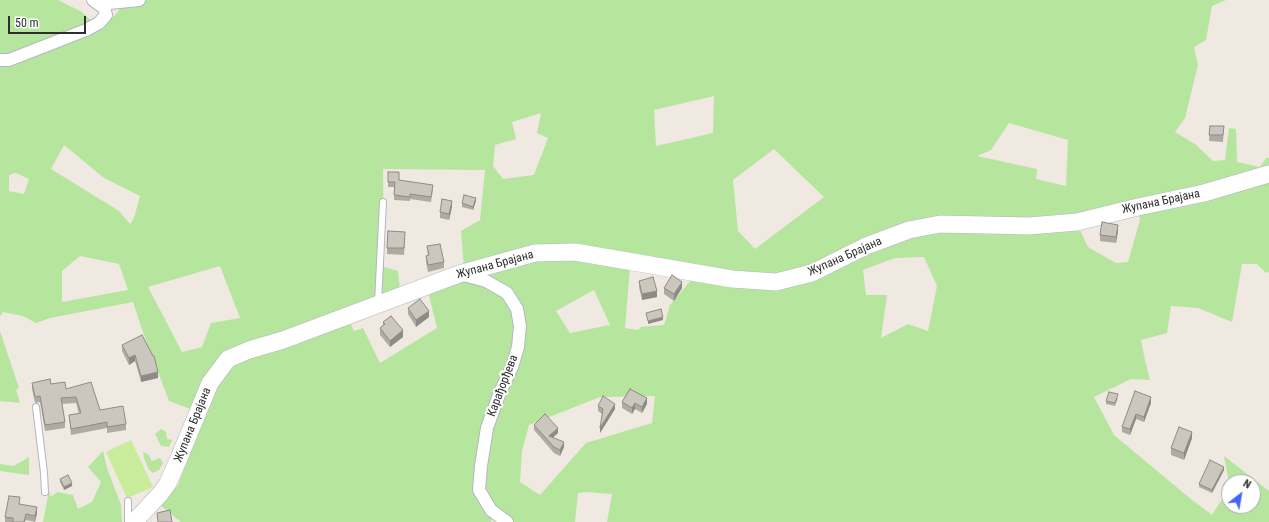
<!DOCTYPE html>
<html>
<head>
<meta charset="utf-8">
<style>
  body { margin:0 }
  #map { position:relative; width:1269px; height:522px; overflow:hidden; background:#efe9e1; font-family:"Roboto Condensed",sans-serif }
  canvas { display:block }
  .north { position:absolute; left:1221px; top:474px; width:40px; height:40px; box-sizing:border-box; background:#fff; border:1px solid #ababab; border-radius:50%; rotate:31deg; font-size:11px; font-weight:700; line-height:16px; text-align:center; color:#2e2e2e }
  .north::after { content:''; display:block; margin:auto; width:14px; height:18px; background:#4264fb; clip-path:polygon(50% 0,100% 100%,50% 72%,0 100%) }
  .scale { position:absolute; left:8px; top:16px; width:78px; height:18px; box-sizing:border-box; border:2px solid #2e2e2e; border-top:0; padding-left:5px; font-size:12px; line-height:14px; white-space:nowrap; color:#2e2e2e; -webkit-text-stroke:3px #fff; paint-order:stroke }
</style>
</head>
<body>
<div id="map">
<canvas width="1269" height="522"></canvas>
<div class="north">N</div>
<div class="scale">50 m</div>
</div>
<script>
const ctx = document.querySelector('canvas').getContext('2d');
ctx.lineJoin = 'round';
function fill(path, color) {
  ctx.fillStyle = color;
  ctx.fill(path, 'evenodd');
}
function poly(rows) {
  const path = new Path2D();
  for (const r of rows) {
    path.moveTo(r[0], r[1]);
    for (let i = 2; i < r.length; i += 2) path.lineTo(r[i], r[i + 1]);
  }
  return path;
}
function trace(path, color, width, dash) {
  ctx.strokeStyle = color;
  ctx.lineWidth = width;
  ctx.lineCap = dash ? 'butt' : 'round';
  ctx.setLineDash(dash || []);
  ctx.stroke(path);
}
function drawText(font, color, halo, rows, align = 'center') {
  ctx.font = font + ' "Roboto Condensed",sans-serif';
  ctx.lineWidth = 4;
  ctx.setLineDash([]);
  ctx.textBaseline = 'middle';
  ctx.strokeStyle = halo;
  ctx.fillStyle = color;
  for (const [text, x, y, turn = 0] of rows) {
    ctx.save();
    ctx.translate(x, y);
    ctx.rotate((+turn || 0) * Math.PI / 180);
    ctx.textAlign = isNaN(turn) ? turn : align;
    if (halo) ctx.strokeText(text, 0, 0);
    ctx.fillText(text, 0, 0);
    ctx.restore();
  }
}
fill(poly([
  [0,0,58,0,82,12,100,30,117,13,122,5,121,0,1226,0,1212,6,1206,40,1194,47,1198,65,1185,118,1175,132,1195,144,1213,161,1225,160,1229,128,1236,129,1237,162,1260,167,1266,158,1269,158,1269,272,1266,273,1257,264,1242,264,1232,322,1198,308,1171,306,1167,333,1141,340,1145,360,1150,380,1131,379,1094,397,1114,435,1192,500,1212,515,1229,488,1229,506,1253,506,1253,482,1229,482,1224,456,1269,491,1269,522,607,522,612,494,586,492,578,493,575,522,515,522,494,506,491,522,181,522,160,505,178,485,204,414,169,401,144,335,133,302,50,318,36,323,23,316,3,312,0,316],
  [714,96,713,133,656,146,654,110],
  [541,113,537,133,548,138,534,175,503,179,493,166,495,145,516,139,512,122],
  [1009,123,1068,140,1066,186,1036,179,1037,169,977,156,991,150],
  [64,145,104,178,140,196,134,218,130,224,119,211,51,169],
  [774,149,824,197,755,249,738,231,733,180],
  [383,169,485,170,480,220,461,231,464,267,428,291,437,328,380,363,363,328,354,331,350,322,400,290,398,271,384,267],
  [16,173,29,179,24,194,9,191,9,175],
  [1138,213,1140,220,1128,262,1116,263,1088,247,1074,218],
  [80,256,119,264,128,290,62,302,62,271],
  [924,257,937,286,928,331,908,324,881,338,887,295,866,295,863,270,895,258],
  [220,266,240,318,211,323,202,347,182,352,148,287],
  [630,267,692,279,670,305,664,325,641,327,638,330,625,328],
  [594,290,610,325,570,333,556,311],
  [655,396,652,423,586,443,540,495,520,482,522,451,529,425,600,397],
  [0,331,19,388,16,390,20,403,0,401],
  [161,429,166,432,167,439,172,440,169,447,161,446,155,434],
  [103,451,107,468,121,505,122,522,43,522,49,491,51,497,57,492,73,495,78,509,92,502,101,482,88,467],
  [143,452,148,454,152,461,160,458,163,463,159,470,153,473,149,470,144,458],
  [29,457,29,475,0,471,0,464,14,466]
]), '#b6e59e');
fill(poly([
  [131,440,153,487,127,498,106,452]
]), '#c9ec9a');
const lane = poly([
  [378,303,383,202],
  [36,407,44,473,45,492],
  [128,501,128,522]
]);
const street = poly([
  [99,4,139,0],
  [0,60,9,60,86,30,99,23,106,15,104,8,93,0],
  [460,274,486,281,507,293,517,309,520,326,518,347,512,367,500,392,487,428,481,466,479,490,491,510,507,522]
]);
const secondary = poly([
  [134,522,161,493,168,483,179,458,210,383,228,359,249,350,283,340,459,274,535,253,575,252,732,279,776,282,812,273,866,246,909,230,940,224,1029,226,1077,222,1138,207,1204,193,1269,174]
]);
trace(lane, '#b4b7c1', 8);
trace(street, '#b4b7c1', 14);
trace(secondary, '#b4b7c1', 18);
trace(lane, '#fff', 6);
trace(street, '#fff', 12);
trace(secondary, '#fff', 17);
fill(poly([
  [1210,126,1224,126,1223,142,1209,141],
  [388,172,399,180,433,190,431,202,410,199,410,201,394,200,394,187,388,187],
  [476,201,473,210,462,207,462,203],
  [452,207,449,220,440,218,440,212],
  [1118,231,1116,243,1100,241,1100,235],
  [405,239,404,255,387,254,387,248],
  [427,246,444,262,444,268,428,272,426,262,426,256,428,256],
  [639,281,657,297,642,300,639,287],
  [664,288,682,288,674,301,664,294],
  [408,308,429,317,416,327,408,314],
  [383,322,403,337,390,347,380,335,380,328,383,325],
  [142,335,158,378,141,382,135,361,129,365,122,351,122,345],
  [32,383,51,384,66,389,100,410,126,424,126,430,107,433,107,428,71,435,69,415,79,414,76,403,62,404,65,422,65,428,45,431,40,402,35,403,32,389],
  [630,389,647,404,642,413,635,409,632,414,622,408,622,402],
  [1135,391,1151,403,1144,422,1136,419,1130,435,1122,432,1122,427],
  [1118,398,1115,406,1106,404,1106,401],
  [598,406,615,409,600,433,602,414,598,411],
  [534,425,558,433,553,437,564,447,560,456,554,453,534,430],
  [1192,438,1184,460,1171,455,1171,448],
  [1224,470,1212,493,1199,487,1199,484],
  [60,479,72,486,64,490,60,482],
  [19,504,37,513,35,522,26,520,25,522,5,522,5,517]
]), '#afaba4');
fill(poly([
  [476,198,476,201,473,210,473,207],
  [452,201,452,207,449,220,449,214],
  [1118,225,1118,231,1116,243,1116,237],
  [682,282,682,288,674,301,674,294],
  [657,291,657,297,642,300,642,294],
  [429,311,429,317,416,327,416,320],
  [663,317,663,320,648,324,648,321],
  [403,330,403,337,390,347,390,341],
  [135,355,135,361,129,365,129,358],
  [158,372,158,378,141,382,141,376],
  [1151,397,1151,403,1144,422,1144,417],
  [647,398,647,404,642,413,642,407],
  [635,403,635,409,632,414,632,408],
  [615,404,615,409,600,433,600,428],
  [1136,414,1136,419,1130,435,1130,429],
  [558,428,558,433,549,441,549,436],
  [1192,432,1192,438,1184,460,1184,453],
  [564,442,564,447,560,456,560,450],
  [1224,467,1224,470,1212,493,1212,490],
  [72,483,72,486,64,490,64,487],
  [37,507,37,513,35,522,35,516]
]), '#8e8b86');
const building = poly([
  [1210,126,1224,126,1223,135,1209,135,1210,126],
  [388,172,399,172,399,180,433,185,431,197,410,194,410,197,394,195,395,182,388,182,388,172],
  [464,195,476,198,473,207,462,203,464,195],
  [442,199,452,201,449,214,440,212,442,199],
  [1102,222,1118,225,1116,237,1100,235,1102,222],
  [388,231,405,232,404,248,387,248,388,231],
  [440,244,444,262,428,265,426,256,429,255,427,246,440,244],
  [672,275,682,282,674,294,664,288,672,275],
  [653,277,657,291,642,294,639,281,653,277],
  [420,299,429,311,416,320,408,308,420,299],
  [661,309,663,317,648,321,646,313,661,309],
  [391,316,403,330,390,341,380,328,385,324,383,322,391,316],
  [142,335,153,356,154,356,158,372,141,376,135,355,129,358,122,345,142,335],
  [50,379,51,384,65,382,66,389,91,382,100,410,123,406,126,424,107,427,107,422,71,429,69,415,81,413,76,397,61,398,65,422,45,425,40,396,35,397,32,383,50,379],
  [630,389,647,398,642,407,635,403,632,408,622,402,630,389],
  [1135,391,1151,397,1144,417,1136,414,1130,429,1122,427,1135,391],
  [1109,392,1118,394,1115,403,1106,401,1109,392],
  [603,396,615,404,600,428,603,409,598,406,603,396],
  [545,414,558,428,549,436,564,442,560,450,554,447,534,425,545,414],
  [1179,427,1192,432,1184,453,1171,448,1179,427],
  [1210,460,1224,467,1212,490,1199,484,1210,460],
  [68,475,72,483,64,487,60,479,68,475],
  [9,496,20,497,19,504,37,507,35,516,26,514,24,522,13,522,13,518,5,517,9,496],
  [170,510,172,522,158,522,157,513,170,510]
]);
fill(building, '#cbc7bf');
trace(building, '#8e8b86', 1);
drawText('12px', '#2e2e2e', '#fff', [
  ["Жупана Брајана",1161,202,-12],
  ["Жупана Брајана",845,257,-24],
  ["Жупана Брајана",495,265,-15],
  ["Карађорђева",503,386,-69],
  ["Жупана Брајана",193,425,-68]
]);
</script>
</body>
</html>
